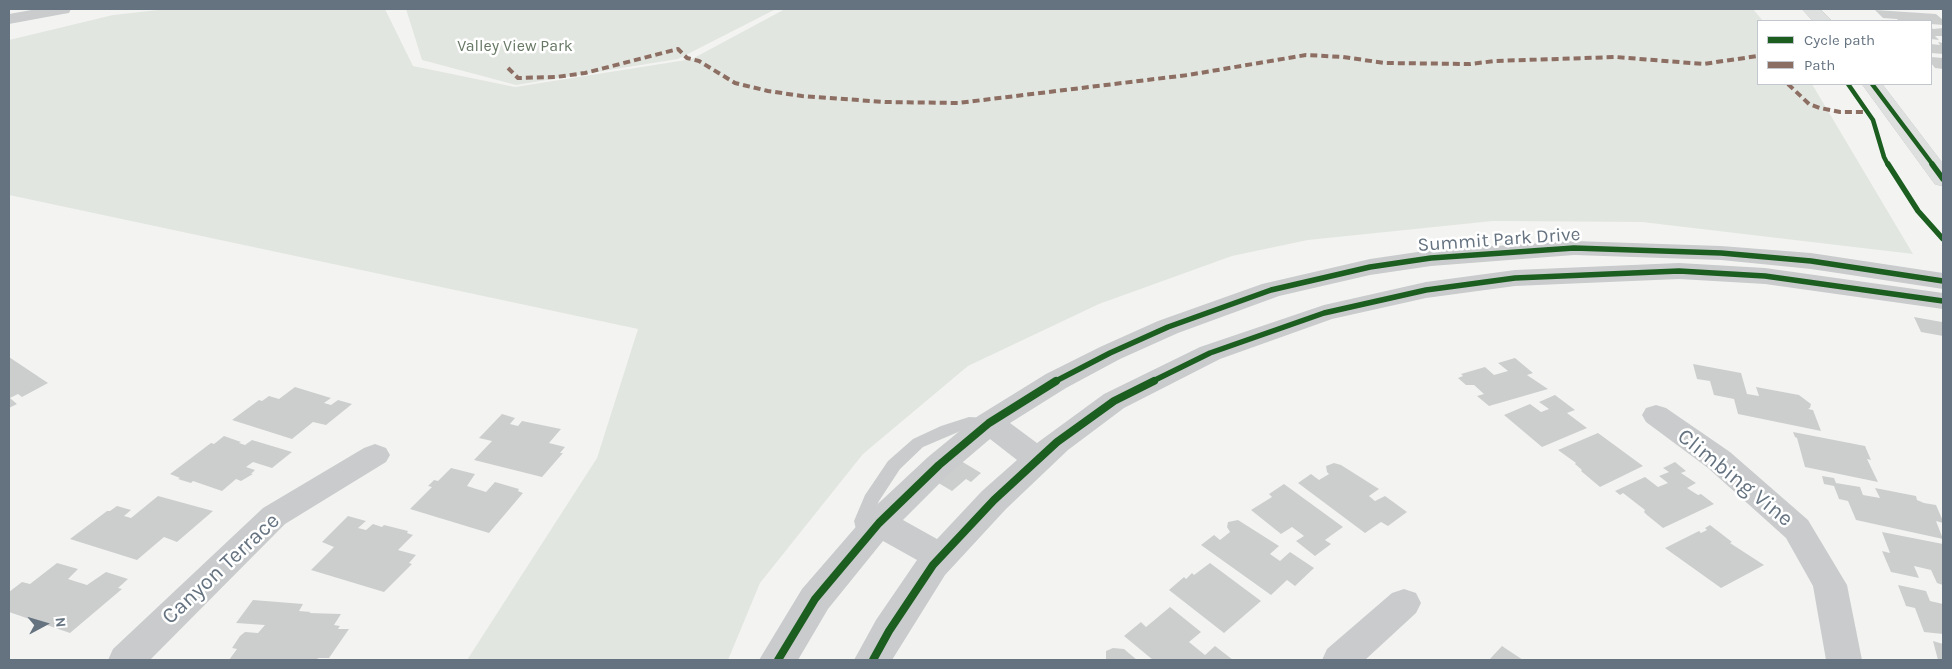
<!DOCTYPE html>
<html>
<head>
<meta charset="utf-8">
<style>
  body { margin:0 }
  #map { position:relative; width:1952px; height:669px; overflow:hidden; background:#f3f4f2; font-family:Karla,sans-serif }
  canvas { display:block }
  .frame { position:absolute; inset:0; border:10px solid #657380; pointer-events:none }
  .legend { position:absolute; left:1757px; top:20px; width:175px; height:65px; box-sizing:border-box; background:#fff; border:1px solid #c1c7cc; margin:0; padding:6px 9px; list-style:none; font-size:15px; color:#657380 }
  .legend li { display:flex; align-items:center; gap:10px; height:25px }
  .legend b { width:25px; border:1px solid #c1c7cc }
  .north { position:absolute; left:20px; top:599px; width:50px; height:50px; -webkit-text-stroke:4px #fff; paint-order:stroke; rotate:84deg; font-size:14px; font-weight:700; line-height:20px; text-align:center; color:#657380 }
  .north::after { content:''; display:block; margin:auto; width:18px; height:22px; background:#657380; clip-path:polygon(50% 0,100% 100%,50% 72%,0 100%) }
</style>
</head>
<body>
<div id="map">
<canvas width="1952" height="669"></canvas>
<div class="frame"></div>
<ul class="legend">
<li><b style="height:6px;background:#1b5e20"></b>Cycle path</li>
<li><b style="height:6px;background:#8d6e63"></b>Path</li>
</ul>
<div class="north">N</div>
</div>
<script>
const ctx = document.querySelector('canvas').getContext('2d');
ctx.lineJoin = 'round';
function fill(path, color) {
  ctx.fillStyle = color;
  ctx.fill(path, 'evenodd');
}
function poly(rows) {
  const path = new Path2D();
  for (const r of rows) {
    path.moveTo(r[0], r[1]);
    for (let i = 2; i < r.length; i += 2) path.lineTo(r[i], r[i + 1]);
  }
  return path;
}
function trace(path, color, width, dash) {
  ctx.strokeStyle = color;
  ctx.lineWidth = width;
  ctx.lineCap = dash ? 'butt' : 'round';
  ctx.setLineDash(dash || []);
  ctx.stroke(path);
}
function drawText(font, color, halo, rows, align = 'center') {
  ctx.font = font + ' Karla,sans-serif';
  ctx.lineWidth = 5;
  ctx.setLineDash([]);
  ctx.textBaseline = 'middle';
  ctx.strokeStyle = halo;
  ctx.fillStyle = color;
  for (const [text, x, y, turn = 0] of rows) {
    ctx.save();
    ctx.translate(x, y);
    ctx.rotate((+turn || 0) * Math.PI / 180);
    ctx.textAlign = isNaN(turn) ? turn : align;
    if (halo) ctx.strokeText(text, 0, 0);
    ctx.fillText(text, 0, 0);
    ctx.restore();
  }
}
fill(poly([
  [167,9,385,9,413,66,515,87,692,59,785,9,1753,9,1763,21,1758,21,1758,84,1812,84,1913,254,1642,222,1493,221,1308,240,1232,256,1099,304,968,366,863,454,760,583,728,660,467,660,597,458,638,329,9,195,9,40,113,15],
  [406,9,776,9,678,59,516,85,422,60]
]), '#e2e6e0');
fill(poly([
  [1875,10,1936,14,1943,20,1943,25,1931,24,1931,21,1899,21,1897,19,1883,18],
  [1931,27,1933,29,1943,28,1943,36,1935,36,1939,40,1931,39],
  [1938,42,1943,43,1943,54,1931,53,1931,44,1940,45],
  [1931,57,1943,58,1943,69,1935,68,1931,63],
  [1914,317,1942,322,1943,336,1921,332],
  [9,357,48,383,22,397,18,394,10,398,17,404,9,408],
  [1515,358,1533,373,1527,375,1548,389,1489,406,1477,396,1484,394,1474,385,1466,385,1458,378,1463,376,1461,374,1485,367,1494,375,1508,371,1498,363],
  [1693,364,1741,373,1747,394,1759,396,1756,387,1799,395,1811,404,1810,408,1808,409,1813,410,1821,431,1738,414,1734,399,1714,395,1710,381,1697,379],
  [295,387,331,398,324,403,331,405,338,400,352,404,326,425,313,422,292,439,232,420,259,400,262,401,269,396,279,399],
  [1555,395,1575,410,1567,413,1587,428,1542,447,1504,415,1530,404,1541,412,1549,409,1539,402],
  [502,414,515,418,510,424,518,426,522,421,561,429,549,443,565,447,560,453,563,453,542,477,474,460,492,441,479,438],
  [1793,432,1865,446,1871,460,1867,459,1878,482,1805,467,1797,438,1795,437],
  [1598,433,1643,466,1600,487,1581,471,1582,470,1575,464,1576,463,1558,450],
  [224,436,241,442,239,443,245,445,252,440,292,452,272,468,253,462,246,467,255,470,251,474,253,474,241,481,236,479,222,491,193,481,191,483,178,479,180,478,170,474,211,443,214,444],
  [961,461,981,473,971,482,966,479,952,491,935,481],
  [1675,462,1686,471,1681,473,1696,483,1687,488,1698,495,1701,494,1714,504,1663,528,1647,515,1644,512,1645,510,1623,493,1620,495,1615,491,1645,477,1658,487,1668,483,1659,476,1669,472,1663,468],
  [1334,463,1341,465,1379,489,1369,496,1375,501,1385,496,1407,512,1388,526,1381,522,1365,533,1298,483,1311,474,1319,480,1329,474,1327,472,1326,466],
  [451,468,475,474,467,486,486,492,495,482,519,489,518,491,523,493,489,533,410,509,432,487,428,486,434,480,438,481],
  [1822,476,1834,478,1836,483,1860,487,1863,495,1880,498,1875,488,1916,496,1917,500,1924,503,1936,505,1943,521,1943,523,1936,521,1943,539,1856,520,1848,501,1839,499,1834,486,1824,484],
  [1284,484,1343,527,1325,540,1331,544,1315,556,1296,541,1304,536,1292,527,1281,534,1251,510,1272,497,1269,494],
  [158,496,213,511,177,542,164,537,137,560,70,539,107,511,110,511,117,506,131,510,124,516,131,518],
  [348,516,366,521,358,528,366,530,373,524,382,527,384,525,408,531,407,533,413,535,398,550,416,555,409,563,412,564,384,592,311,570,334,547,322,542],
  [1238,520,1279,546,1270,554,1280,561,1290,552,1314,568,1295,586,1287,580,1271,595,1201,545,1214,535,1220,540,1230,532,1227,527,1228,522],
  [1710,525,1732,542,1730,543,1764,565,1721,588,1665,548,1699,531,1701,533,1707,530,1705,528],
  [1882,532,1943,544,1943,585,1937,583,1931,570,1914,566,1919,578,1891,572,1882,551,1890,553],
  [57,563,78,569,68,579,87,585,106,572,128,579,118,588,122,589,70,633,9,612,9,592,22,582,30,584],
  [1210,563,1261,601,1224,633,1169,590,1184,577,1186,579,1192,573,1194,575],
  [1898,585,1926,591,1930,601,1943,604,1943,634,1924,632,1915,608,1906,606],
  [253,600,303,604,299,611,311,612,309,613,341,614,334,625,340,626,338,629,349,629,329,658,319,658,314,660,229,660,237,649,232,648,240,636,245,632,258,633,265,625,236,623],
  [1170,607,1201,632,1189,642,1205,655,1215,646,1233,660,1153,660,1124,636,1141,622,1146,627],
  [1933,641,1943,644,1943,660,1938,660],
  [1502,646,1523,660,1489,660],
  [1113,648,1124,649,1137,660,1106,660,1106,651]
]), '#cccece');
const secondary = poly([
  [1802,9,1820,9,1832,21,1813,21,1802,9],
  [1862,84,1882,84,1943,164,1943,186,1935,184,1862,84]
]);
trace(secondary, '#cfd0d0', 1);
fill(poly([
  [969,417,988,418,993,419,996,423,993,427,988,428,970,427,923,447,900,469,879,501,870,521,874,536,871,541,865,542,859,541,854,521,865,495,888,461,913,439,941,426,969,417]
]), '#c9cbcc');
fill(poly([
  [1656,405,1666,408,1730,452,1808,520,1847,585,1862,660,1826,660,1813,586,1786,538,1708,468,1646,422,1642,415,1646,408,1656,405],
  [375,444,386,448,390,455,386,462,285,524,150,660,108,660,113,649,263,508,364,448,375,444],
  [1404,589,1416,593,1421,603,1416,613,1365,660,1322,660,1327,649,1392,593,1404,589]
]), '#c9cbcc');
fill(poly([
  [37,9,71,9,69,13,63,14,9,24,9,14,37,9],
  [1574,241,1721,246,1811,253,1943,273,1943,289,1811,269,1721,260,1574,255,1431,266,1370,275,1279,296,1178,333,1120,359,1066,388,1010,423,1037,443,1104,394,1200,347,1324,305,1426,282,1515,270,1679,263,1765,268,1943,293,1943,309,1765,284,1679,279,1515,286,1426,298,1332,319,1220,359,1124,408,1068,450,1006,509,945,575,892,660,854,660,876,620,917,560,883,541,828,609,798,660,759,660,802,589,867,514,928,457,978,416,1046,374,1100,347,1158,321,1262,284,1370,259,1431,250,1574,241],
  [990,439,1017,460,982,491,937,539,903,520,950,473,990,439]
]), '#c9cbcc');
fill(secondary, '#dedfdf');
trace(poly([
  [508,68,518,78,556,77,585,73,678,49,687,58,699,61,735,83,768,91,802,96,885,102,958,103,1188,75,1306,55,1343,57,1385,63,1470,64,1495,61,1616,57,1703,64,1758,56],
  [1788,84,1809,104,1820,108,1840,112,1867,112]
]), '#8d6e63', 4, [7, 4]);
trace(poly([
  [1848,84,1873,120,1884,157,1888,165],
  [1872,84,1933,165]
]), '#1b5e20', 4.5);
trace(poly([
  [1888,164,1918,211,1943,239],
  [1932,164,1943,179],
  [1054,382,1110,353,1168,327,1271,290,1370,267,1431,258,1574,248,1721,253,1811,261,1943,281],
  [1151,382,1210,353,1324,313,1426,290,1515,278,1679,271,1765,276,1943,301]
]), '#1b5e20', 5.5);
trace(poly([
  [778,660,815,599,879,523,939,465,989,423,1056,381],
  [873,660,889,631,933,565,994,500,1057,442,1114,401,1154,381]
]), '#1b5e20', 8);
drawText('16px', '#677864', '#fff', [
  ["Valley View Park",515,46]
]);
drawText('19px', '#657380', '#fff', [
  ["Summit Park Drive",1499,240,-4]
]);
drawText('22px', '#657380', '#fff', [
  ["Climbing Vine",1735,478,39],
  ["Canyon Terrace",221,569,-43]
]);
</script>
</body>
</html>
